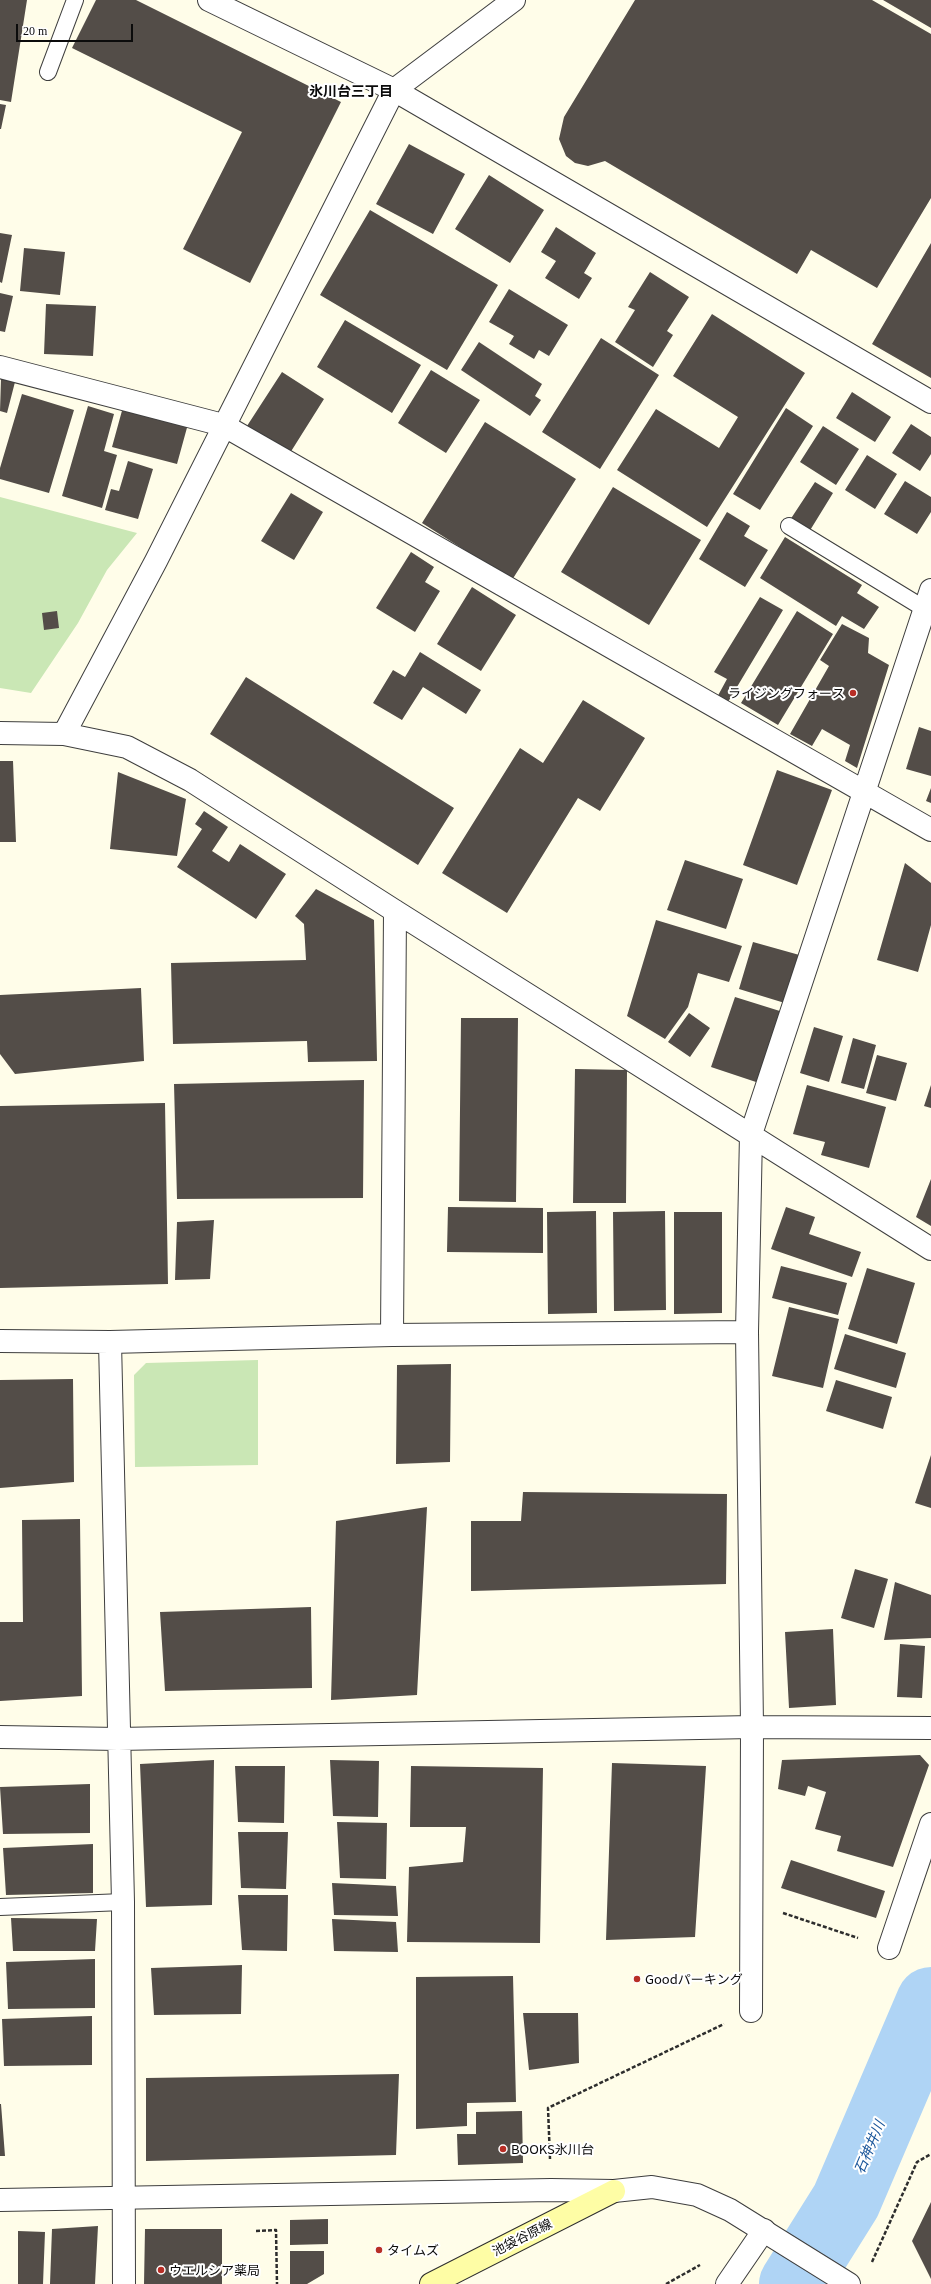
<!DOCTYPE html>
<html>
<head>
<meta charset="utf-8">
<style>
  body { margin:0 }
  #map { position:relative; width:931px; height:2284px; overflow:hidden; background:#fffde9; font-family:Georgia,serif }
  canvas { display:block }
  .scale { position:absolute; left:16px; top:24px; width:117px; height:18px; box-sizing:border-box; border:2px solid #0b0b0b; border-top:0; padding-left:5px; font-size:12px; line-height:14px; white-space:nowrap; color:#0b0b0b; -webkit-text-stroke:3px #fff; paint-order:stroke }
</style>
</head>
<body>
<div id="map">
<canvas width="931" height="2284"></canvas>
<div class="scale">20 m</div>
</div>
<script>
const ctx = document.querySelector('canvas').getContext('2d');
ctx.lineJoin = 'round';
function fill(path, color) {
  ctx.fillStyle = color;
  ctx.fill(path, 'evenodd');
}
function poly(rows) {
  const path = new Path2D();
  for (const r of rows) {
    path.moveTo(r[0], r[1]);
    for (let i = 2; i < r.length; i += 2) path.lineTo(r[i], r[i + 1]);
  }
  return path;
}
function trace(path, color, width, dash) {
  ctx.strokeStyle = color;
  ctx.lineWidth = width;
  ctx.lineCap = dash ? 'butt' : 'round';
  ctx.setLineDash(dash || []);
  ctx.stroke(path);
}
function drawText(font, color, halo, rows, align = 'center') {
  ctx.font = font + ' Georgia,"Noto Sans JP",serif';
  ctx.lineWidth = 4;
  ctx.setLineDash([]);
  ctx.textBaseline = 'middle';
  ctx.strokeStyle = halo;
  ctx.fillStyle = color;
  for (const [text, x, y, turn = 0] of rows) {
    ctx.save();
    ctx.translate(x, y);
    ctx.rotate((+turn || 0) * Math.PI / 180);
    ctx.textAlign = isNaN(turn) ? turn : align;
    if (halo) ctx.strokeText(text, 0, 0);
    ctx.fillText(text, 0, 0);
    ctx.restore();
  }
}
fill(poly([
  [0,497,137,533,107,570,78,623,31,693,0,688],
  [258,1360,258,1465,135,1467,134,1375,146,1363]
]), '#cae7b5');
trace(poly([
  [794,2284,846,2201,931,2002]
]), '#afd4f5', 70);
fill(poly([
  [0,0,27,0,11,102,0,100],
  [96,0,136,0,341,102,250,283,183,249,242,132,72,48],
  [635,0,872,0,931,34,931,198,877,288,811,250,797,274,605,161,588,166,575,163,566,156,559,139,564,117],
  [883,0,931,0,931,28],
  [0,104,6,105,1,129,0,129],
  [409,144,465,174,433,234,376,204],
  [489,175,544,210,510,263,455,229],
  [370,210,498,285,447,370,320,295],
  [556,227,596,253,584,273,592,278,579,299,545,278,556,261,541,252],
  [0,233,12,235,2,283,0,282],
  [931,243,931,378,872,344],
  [24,248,65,252,60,295,20,291],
  [650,272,689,297,667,331,673,335,653,367,615,342,635,310,628,307],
  [509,289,568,325,549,356,539,350,534,359,509,344,514,336,489,322],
  [0,293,13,296,5,332,0,331],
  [46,304,96,306,93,356,44,354],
  [712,314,805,373,707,527,617,470,656,409,719,448,738,417,673,376],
  [345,320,421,365,392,413,317,367],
  [601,338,659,375,600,469,542,432],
  [479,342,542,384,535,396,541,400,530,416,461,370],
  [431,370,480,400,446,453,398,423],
  [282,372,324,399,290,453,247,426],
  [1,379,15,382,7,413,0,411],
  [852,392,891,417,875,442,836,418],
  [22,394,74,410,49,493,0,479,0,468],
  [88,406,114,414,104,451,117,455,102,508,62,496],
  [123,407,188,424,177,464,112,447],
  [786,408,813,426,760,510,733,494],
  [485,422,576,479,512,580,422,523],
  [911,424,931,437,931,454,920,471,892,453],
  [823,426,859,449,836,485,800,462],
  [867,455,897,474,875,509,845,490],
  [128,461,153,469,138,519,105,510,111,489,119,491],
  [905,481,931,497,931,512,917,534,884,514],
  [815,482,833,493,809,532,790,520],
  [613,487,701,540,649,625,561,572],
  [291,493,323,512,294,560,261,541],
  [727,512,750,526,744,536,768,550,745,587,699,559],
  [785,537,862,585,857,593,879,607,864,629,842,616,836,626,760,578],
  [411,552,434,567,425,582,440,591,415,632,376,608],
  [472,587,516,615,481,671,437,644],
  [760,597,783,610,725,707,715,701,727,679,714,672],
  [57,611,59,628,44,630,42,613],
  [797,611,833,634,778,725,741,703],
  [842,624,869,638,868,653,889,665,857,768,845,761,850,745,822,729,812,746,790,734,829,666,820,660],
  [420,652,481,690,466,714,423,687,402,720,373,703,393,670,405,677],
  [246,677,454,808,418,865,210,734],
  [583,700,645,738,600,811,578,798,507,913,442,873,520,748,543,763],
  [919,727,931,731,931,776,906,769],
  [0,761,13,761,16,842,0,842],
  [777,770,832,790,797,885,743,865],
  [118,772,186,799,177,856,110,849],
  [931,788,931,803,926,801],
  [204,811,228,827,212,851,229,862,240,844,286,874,256,919,177,867,202,829,195,824],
  [685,860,743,879,726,929,667,910],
  [905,863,931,883,931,925,918,972,877,960],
  [316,889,374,920,377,1061,308,1062,307,1041,173,1044,171,963,306,960,304,924,295,916],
  [656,920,742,946,729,982,698,973,688,1007,665,1039,627,1016],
  [753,942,803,956,788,1004,739,989],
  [141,988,144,1061,15,1074,0,1054,0,995],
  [735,997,783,1012,759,1083,711,1067],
  [689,1013,710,1028,690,1057,668,1042],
  [461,1018,518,1018,516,1202,459,1201],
  [814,1027,843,1036,829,1082,800,1073],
  [853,1038,876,1045,864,1089,841,1083],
  [877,1055,907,1063,896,1101,866,1093],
  [575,1069,627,1070,626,1203,573,1203],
  [364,1080,363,1198,177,1199,174,1084],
  [807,1085,886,1107,869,1168,821,1155,825,1142,793,1134],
  [931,1085,931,1108,924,1106],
  [165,1103,168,1284,0,1288,0,1106],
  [931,1179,931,1226,916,1217],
  [448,1207,543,1208,543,1253,447,1252],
  [786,1207,815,1217,809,1234,861,1252,852,1277,771,1249],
  [596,1211,597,1313,548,1314,547,1212],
  [665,1211,666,1310,614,1311,613,1212],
  [674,1212,722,1212,722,1313,674,1314],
  [214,1220,210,1279,175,1280,177,1222],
  [781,1266,847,1283,838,1315,772,1298],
  [867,1268,915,1283,897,1344,848,1329],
  [789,1307,839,1319,823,1388,772,1376],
  [845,1334,906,1353,896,1388,834,1369],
  [451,1364,450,1462,396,1464,397,1365],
  [73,1379,74,1482,0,1488,0,1380],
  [836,1380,892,1397,883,1429,826,1411],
  [931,1455,931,1508,915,1503],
  [523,1492,727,1494,726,1584,471,1591,471,1521,521,1521],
  [427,1507,417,1695,331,1700,336,1521],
  [80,1519,82,1696,0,1701,0,1622,23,1622,22,1520],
  [855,1569,888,1579,874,1628,841,1618],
  [895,1582,931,1595,931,1638,884,1640],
  [311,1607,312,1688,165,1691,160,1612],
  [833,1629,836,1705,789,1708,785,1632],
  [900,1644,925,1646,922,1698,897,1697],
  [920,1755,929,1765,893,1867,837,1851,841,1836,815,1829,826,1792,808,1786,805,1796,778,1789,782,1760],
  [214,1760,212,1905,146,1907,140,1764],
  [330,1760,379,1761,378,1817,333,1816],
  [612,1763,706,1766,695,1937,606,1940],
  [235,1766,285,1766,284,1823,238,1822],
  [411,1766,543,1768,540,1943,407,1942,409,1867,463,1862,466,1827,410,1827],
  [90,1784,90,1833,3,1834,0,1787],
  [337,1822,387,1823,386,1879,340,1878],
  [238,1832,288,1832,286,1889,241,1888],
  [93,1844,93,1893,6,1895,3,1848],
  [791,1860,885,1891,876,1918,781,1888],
  [332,1883,396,1886,398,1916,334,1915],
  [238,1895,288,1895,287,1951,242,1950],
  [11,1918,97,1919,95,1951,13,1951],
  [332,1919,396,1922,398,1952,334,1951],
  [95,1959,95,2008,8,2009,6,1962],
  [242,1965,241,2014,154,2015,151,1968],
  [513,1976,516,2102,467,2103,467,2126,416,2129,416,1977],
  [523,2013,578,2013,579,2063,529,2070],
  [92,2016,92,2065,4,2066,2,2019],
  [399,2074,396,2155,146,2161,146,2078],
  [0,2104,1,2104,5,2156,0,2156],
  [522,2111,523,2163,458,2165,457,2134,476,2134,476,2112],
  [931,2202,931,2279,912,2241],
  [328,2219,328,2244,290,2245,290,2220],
  [98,2226,95,2284,50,2284,52,2229],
  [145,2229,222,2229,222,2284,144,2284],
  [18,2231,45,2232,43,2284,18,2284],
  [290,2251,324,2251,324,2274,307,2284,290,2284]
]), '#534d48');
const service = poly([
  [48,72,75,0],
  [789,526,925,609],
  [0,1907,123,1902]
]);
const minor = poly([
  [209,0,394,90,931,402],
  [0,367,223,425,931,830],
  [0,733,64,734,127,747,190,780,395,911,931,1249],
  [64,734,156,561,394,90,514,0],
  [392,1335,395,911],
  [0,1341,110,1342,392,1335,747,1332],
  [110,1342,123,1902,124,2284],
  [0,1737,118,1739,752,1727,931,1728],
  [889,1948,931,1824],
  [751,2011,752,1727,747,1332,751,1134,931,590],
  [727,2284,764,2230]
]);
const tertiary = poly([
  [0,2200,551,2190,614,2191,652,2187,697,2195,730,2210,849,2284]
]);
const secondary = poly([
  [431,2284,614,2191]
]);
trace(service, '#3e3e3e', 18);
trace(minor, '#3e3e3e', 24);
trace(tertiary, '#3e3e3e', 24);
trace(secondary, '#2d2d2d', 24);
trace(poly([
  [783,1913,858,1938],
  [550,2159,548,2108,724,2024],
  [256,2231,276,2230,277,2284],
  [872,2262,917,2162,931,2154],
  [666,2284,700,2265]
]), '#2d2d2d', 2.5, [4, 2]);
trace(service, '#fff', 16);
trace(minor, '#fff', 22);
trace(tertiary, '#fff', 22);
trace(secondary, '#fefda5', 22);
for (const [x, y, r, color] of [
  [853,693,4,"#b82e26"],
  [637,1979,4,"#b82e26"],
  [503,2149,4,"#b82e26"],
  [379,2250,4,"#b82e26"],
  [161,2270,4,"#b82e26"]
]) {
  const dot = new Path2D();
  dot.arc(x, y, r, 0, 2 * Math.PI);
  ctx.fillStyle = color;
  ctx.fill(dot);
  trace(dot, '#fff', 1.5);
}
drawText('13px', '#0b0b0b', '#fff', [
  ["ライジングフォース",845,693,"right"],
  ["Goodパーキング",645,1979],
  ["BOOKS氷川台",511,2149],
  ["タイムズ",387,2250],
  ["ウエルシア薬局",169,2270]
], 'left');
drawText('13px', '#0b0b0b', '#fff', [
  ["池袋谷原線",522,2237,-27]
]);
drawText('bold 14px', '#0b0b0b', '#fff', [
  ["氷川台三丁目",351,91]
]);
drawText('italic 14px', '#185499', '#fff', [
  ["石神井川",869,2147,-67]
]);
</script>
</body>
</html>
